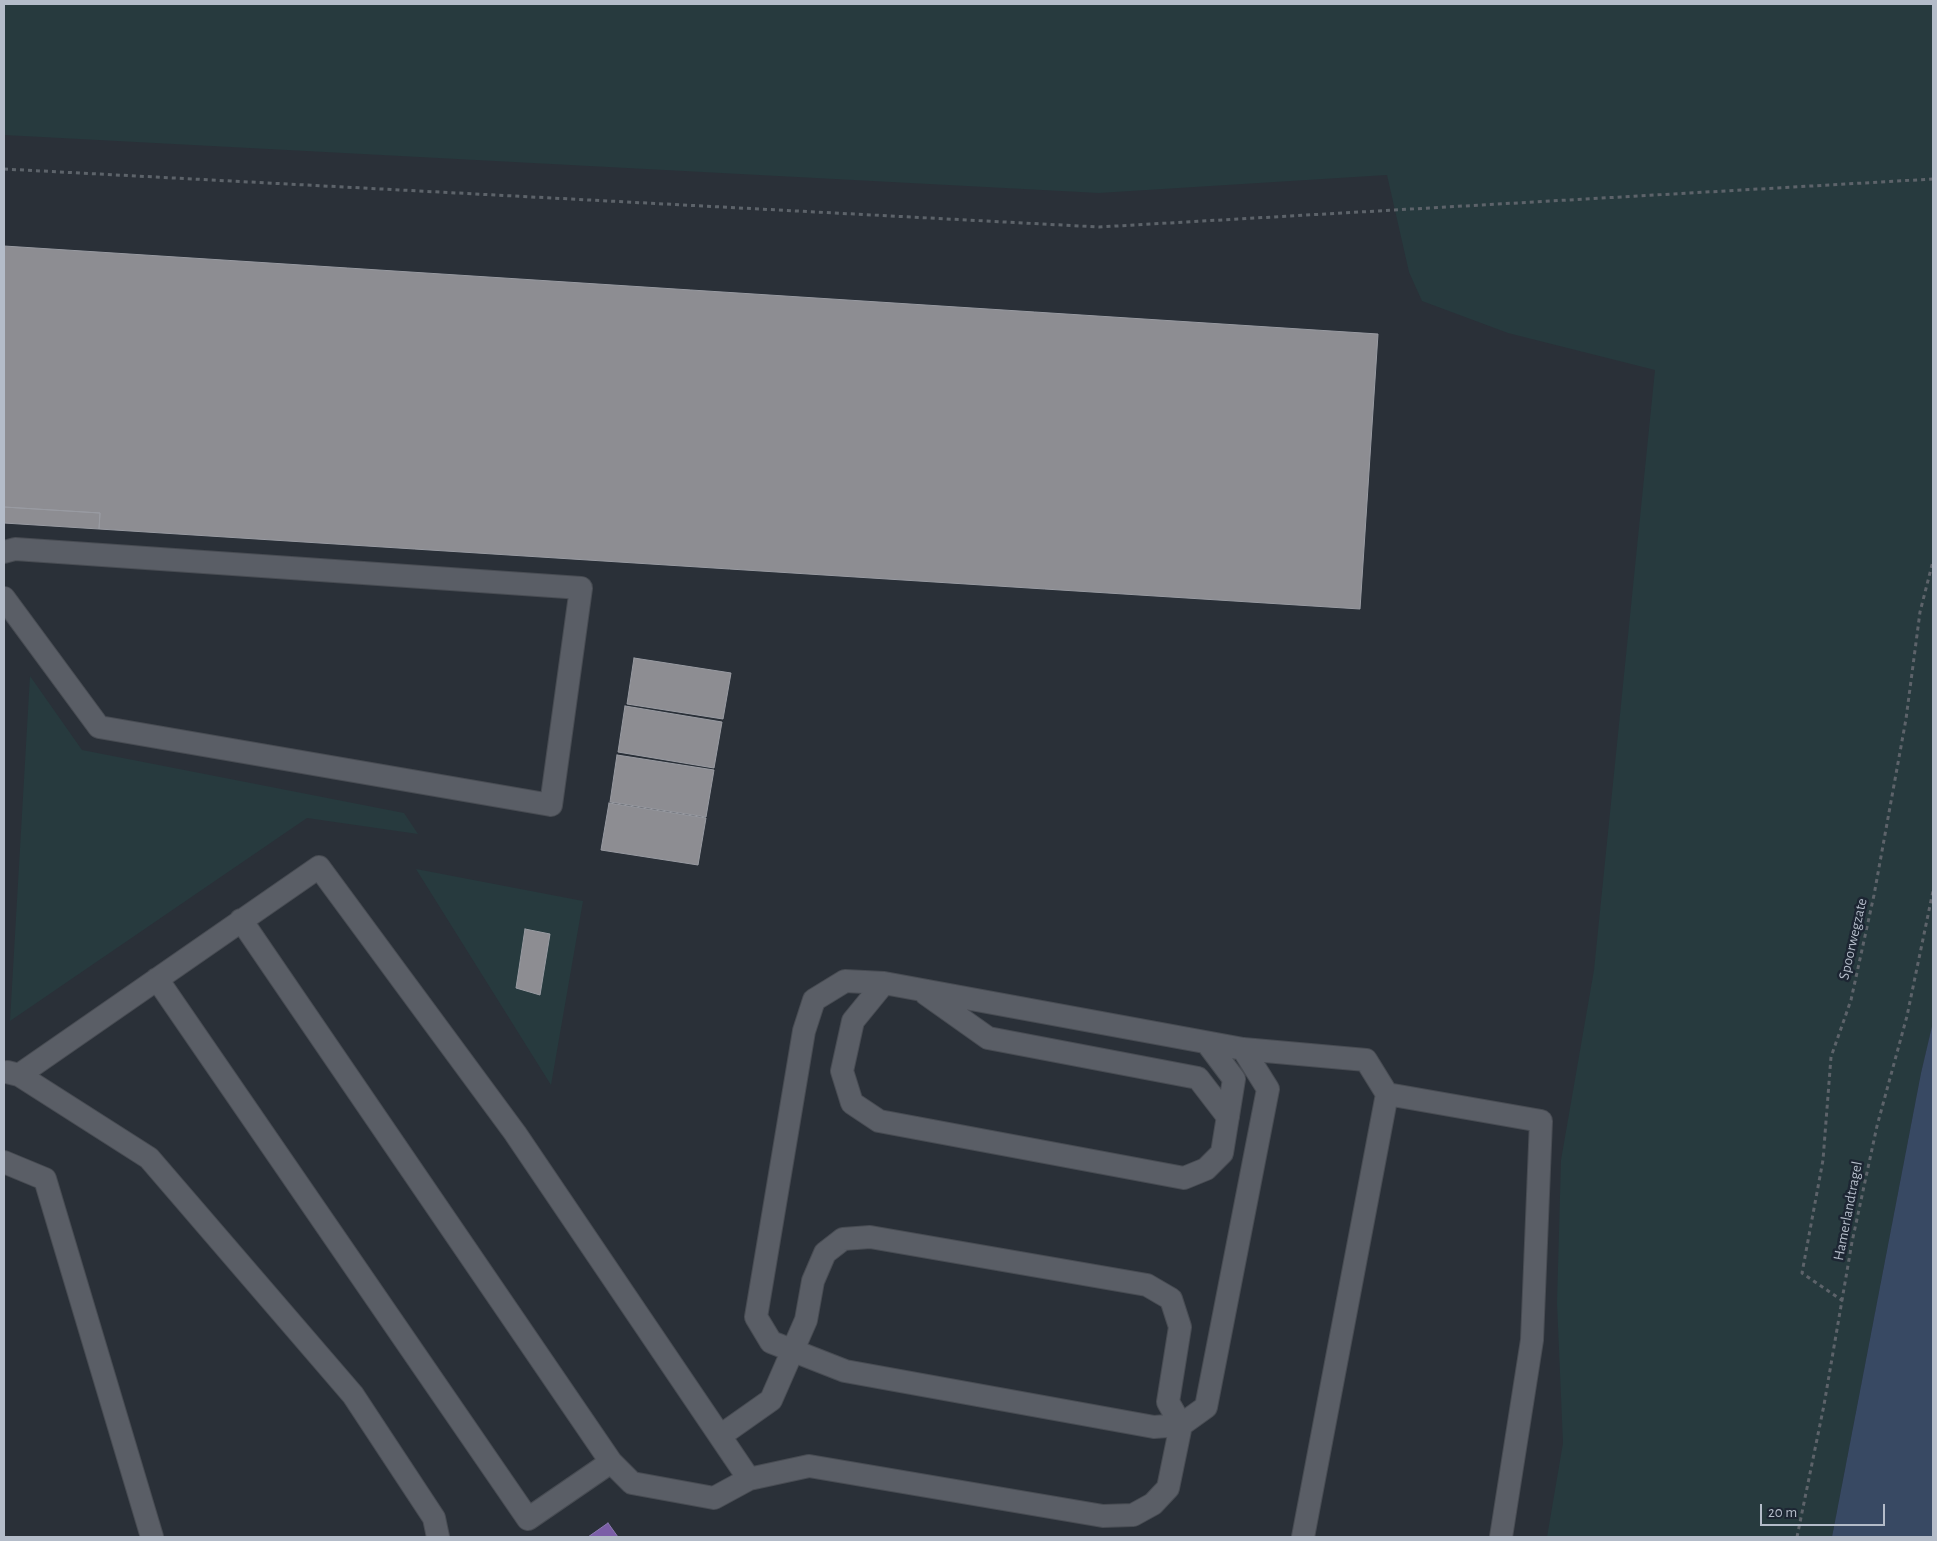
<!DOCTYPE html>
<html>
<head>
<meta charset="utf-8">
<style>
  body { margin:0 }
  #map { position:relative; width:1937px; height:1541px; overflow:hidden; background:#2a3038; font-family:"Alegreya Sans",sans-serif }
  canvas { display:block }
  .frame { position:absolute; inset:0; border:5px solid #b4bcc9; pointer-events:none }
  .scale { position:absolute; left:1760px; top:1504px; width:125px; height:22px; box-sizing:border-box; border:2px solid #b4bcc9; border-top:0; padding-left:6px; font-size:15px; line-height:18px; white-space:nowrap; color:#b4bcc9; -webkit-text-stroke:4px #1d2633; paint-order:stroke }
</style>
</head>
<body>
<div id="map">
<canvas width="1937" height="1541"></canvas>
<div class="frame"></div>
<div class="scale">20 m</div>
</div>
<script>
const ctx = document.querySelector('canvas').getContext('2d');
ctx.lineJoin = 'round';
function fill(path, color) {
  ctx.fillStyle = color;
  ctx.fill(path, 'evenodd');
}
function poly(rows) {
  const path = new Path2D();
  for (const r of rows) {
    path.moveTo(r[0], r[1]);
    for (let i = 2; i < r.length; i += 2) path.lineTo(r[i], r[i + 1]);
  }
  return path;
}
function trace(path, color, width, dash) {
  ctx.strokeStyle = color;
  ctx.lineWidth = width;
  ctx.lineCap = dash ? 'butt' : 'round';
  ctx.setLineDash(dash || []);
  ctx.stroke(path);
}
function drawText(font, color, halo, rows, align = 'center') {
  ctx.font = font + ' "Alegreya Sans",sans-serif';
  ctx.lineWidth = 5;
  ctx.setLineDash([]);
  ctx.textBaseline = 'middle';
  ctx.strokeStyle = halo;
  ctx.fillStyle = color;
  for (const [text, x, y, turn = 0] of rows) {
    ctx.save();
    ctx.translate(x, y);
    ctx.rotate((+turn || 0) * Math.PI / 180);
    ctx.textAlign = isNaN(turn) ? turn : align;
    if (halo) ctx.strokeText(text, 0, 0);
    ctx.fillText(text, 0, 0);
    ctx.restore();
  }
}
fill(poly([
  [4,4,1933,4,1933,1022,1921,1073,1832,1537,1547,1537,1563,1443,1557,1303,1561,1160,1594,970,1655,370,1508,333,1422,301,1409,272,1387,175,1099,193,4,135],
  [30,676,82,750,404,813,418,834,307,818,10,1021],
  [416,869,583,901,551,1085]
]), '#273a3e');
fill(poly([
  [1933,1022,1933,1537,1832,1537,1921,1073]
]), '#384963');
const offices = poly([
  [608,1523,618,1537,588,1537,608,1523]
]);
fill(offices, '#7b5ea7');
trace(offices, '#8c7ab1', 1);
const industry = poly([
  [4,246,1378,334,1360,609,99,529,100,513,4,507,4,246],
  [4,507,100,513,99,529,4,523,4,507],
  [634,658,731,673,723,719,627,704,634,658],
  [625,706,722,722,714,768,618,752,625,706],
  [617,755,714,770,706,817,610,802,617,755],
  [609,803,706,818,698,865,601,850,609,803],
  [525,929,550,934,540,995,516,988,525,929]
]);
fill(industry, '#8d8d92');
trace(industry, '#999ba2', 1);
const lane = poly([
  [4,552,15,549,581,588,551,805,99,727,4,598],
  [157,979,528,1519,611,1462,241,920],
  [884,983,853,1021,842,1071,852,1103,879,1121,1184,1178,1206,1169,1222,1153,1234,1079,1207,1043],
  [926,994,988,1038,1198,1078,1228,1117],
  [1243,1049,1268,1089,1206,1407,1181,1425,1154,1427,845,1371,771,1342,756,1317,804,1031,814,1000,845,981,884,983,1243,1049,1366,1060,1387,1094,1303,1537],
  [7,1072,19,1075,149,1158,353,1395,434,1518,438,1537],
  [19,1075,319,867,515,1133,749,1479,809,1466,1103,1516,1133,1515,1153,1504,1168,1488,1181,1425,1168,1402,1180,1327,1171,1299,1147,1285,870,1237,843,1239,825,1253,813,1281,806,1320,771,1400,720,1436],
  [1387,1094,1541,1121,1532,1340,1501,1537],
  [4,1162,45,1179,152,1537],
  [611,1462,632,1483,714,1498,749,1479]
]);
trace(lane, '#484c53', 24);
trace(poly([
  [4,169,1099,227,1933,179],
  [1843,1301,1802,1273,1823,1160,1831,1057,1851,1000,1874,895,1906,719,1920,612,1933,561],
  [1797,1537,1824,1405,1852,1242,1877,1126,1907,1016,1933,891]
]), '#5d636a', 3, [4, 4]);
trace(lane, '#5a5e66', 22);
drawText('15px', '#b4bcc9', '#1d2633', [
  ["Spoorwegzate",1853,939,-77],
  ["Hamerlandtragel",1848,1211,-79]
]);
</script>
</body>
</html>
